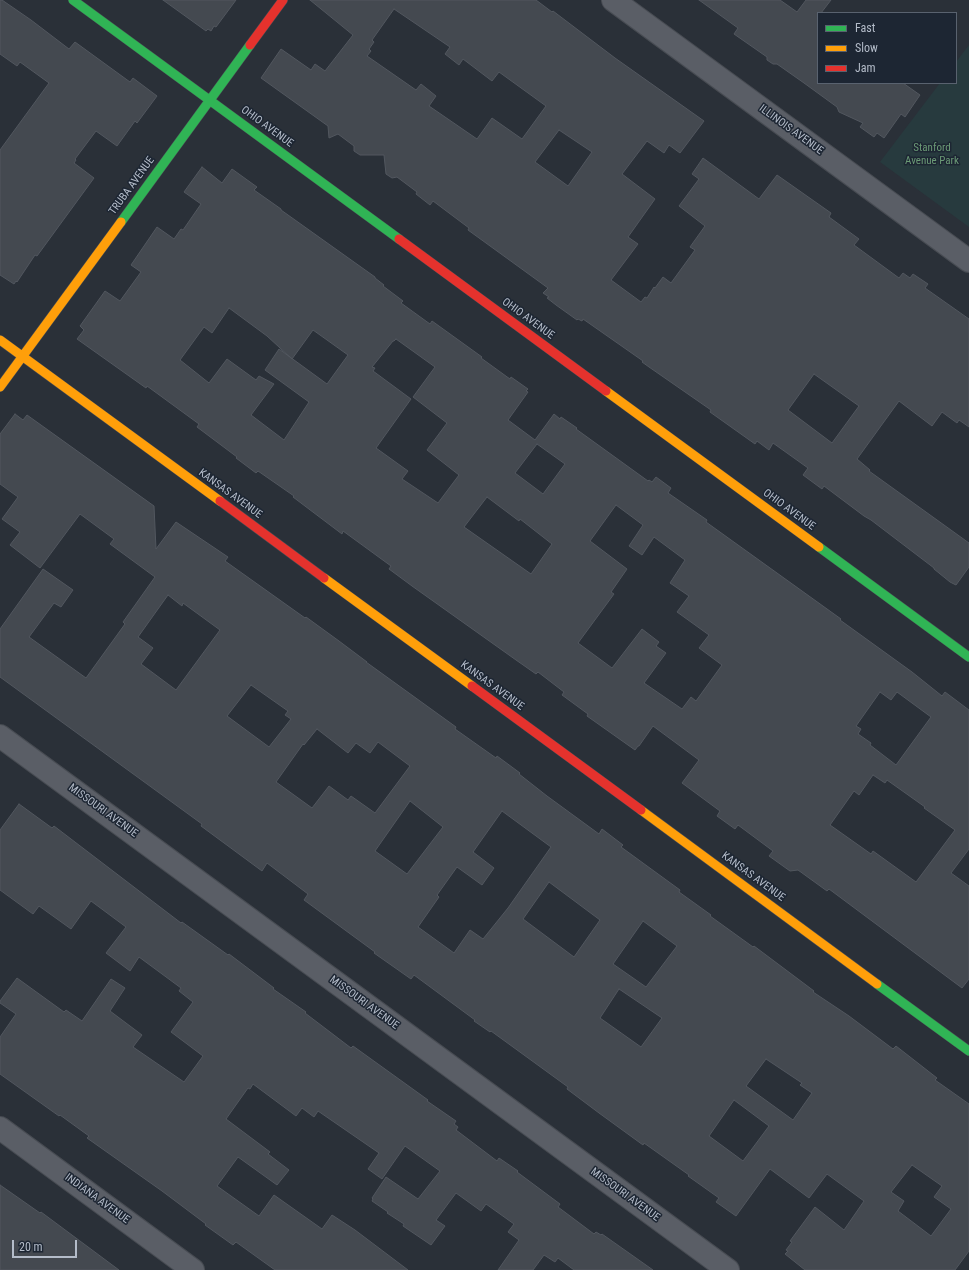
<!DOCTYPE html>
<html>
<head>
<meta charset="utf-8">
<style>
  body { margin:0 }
  #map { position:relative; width:969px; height:1270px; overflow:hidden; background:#2a3038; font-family:"Roboto Condensed",sans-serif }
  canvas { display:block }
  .legend { position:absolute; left:817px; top:12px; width:140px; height:72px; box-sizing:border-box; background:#1d2633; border:1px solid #59626f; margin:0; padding:5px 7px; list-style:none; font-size:12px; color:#b4bcc9 }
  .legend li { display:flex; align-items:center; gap:8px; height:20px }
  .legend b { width:20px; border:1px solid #59626f }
  .scale { position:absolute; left:12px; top:1240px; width:65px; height:18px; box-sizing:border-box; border:2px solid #b4bcc9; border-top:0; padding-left:5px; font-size:12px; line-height:14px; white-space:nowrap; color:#b4bcc9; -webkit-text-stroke:3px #1d2633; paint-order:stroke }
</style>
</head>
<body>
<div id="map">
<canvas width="969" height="1270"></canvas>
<ul class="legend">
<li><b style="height:5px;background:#30b455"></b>Fast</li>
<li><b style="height:5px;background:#ff9f0a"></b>Slow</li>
<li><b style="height:5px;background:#e5322d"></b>Jam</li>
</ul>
<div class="scale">20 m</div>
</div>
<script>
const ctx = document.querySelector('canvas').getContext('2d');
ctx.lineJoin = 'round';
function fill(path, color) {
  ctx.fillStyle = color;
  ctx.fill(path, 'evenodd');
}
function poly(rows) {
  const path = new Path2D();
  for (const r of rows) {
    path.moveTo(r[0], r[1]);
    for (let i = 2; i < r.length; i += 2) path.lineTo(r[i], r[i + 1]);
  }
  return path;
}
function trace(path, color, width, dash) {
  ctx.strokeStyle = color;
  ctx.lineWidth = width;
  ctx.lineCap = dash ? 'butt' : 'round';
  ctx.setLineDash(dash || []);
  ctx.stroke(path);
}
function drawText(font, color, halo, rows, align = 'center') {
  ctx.font = font + ' "Roboto Condensed",sans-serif';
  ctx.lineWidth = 3;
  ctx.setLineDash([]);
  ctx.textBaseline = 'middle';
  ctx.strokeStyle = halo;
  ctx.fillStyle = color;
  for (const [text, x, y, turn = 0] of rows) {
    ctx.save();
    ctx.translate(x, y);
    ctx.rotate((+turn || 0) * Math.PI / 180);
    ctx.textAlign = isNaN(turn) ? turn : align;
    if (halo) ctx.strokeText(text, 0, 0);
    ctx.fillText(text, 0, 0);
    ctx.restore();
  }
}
fill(poly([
  [969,45,969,227,880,162,940,83,956,83,956,62]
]), '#273a3e');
const building = poly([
  [0,0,2,0,31,20,69,49,75,42,130,82,133,78,157,96,137,123,135,121,117,146,96,131,75,159,76,160,74,163,94,178,37,256,35,255,17,282,16,281,14,284,0,275,0,150,49,83,20,62,17,66,0,54,0,0],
  [163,0,236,0,216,27,214,26,211,31,208,29,206,31,163,0],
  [310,0,536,0,552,12,553,11,615,58,704,121,680,153,669,145,664,153,647,141,622,174,655,199,628,237,638,244,611,280,641,302,645,297,647,298,654,287,655,288,663,277,671,283,695,250,690,247,705,226,679,206,699,179,692,174,703,158,759,199,777,175,831,213,829,217,859,239,854,245,899,278,903,273,910,278,913,274,928,284,925,288,969,319,969,427,959,420,957,423,942,412,932,426,899,401,857,459,870,470,869,471,969,543,969,567,956,585,950,582,934,569,934,568,871,520,864,516,824,486,822,489,803,475,808,468,773,443,769,450,757,441,755,444,710,412,711,410,649,367,642,362,643,361,583,319,582,321,578,319,577,320,556,305,547,298,549,297,543,293,548,288,468,230,469,228,433,201,430,205,416,194,417,192,397,177,392,178,386,174,384,155,360,155,354,151,354,146,338,134,329,138,328,126,261,78,281,49,311,70,315,64,325,71,353,35,310,0],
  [394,9,450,47,445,54,459,65,463,59,492,81,499,72,546,106,522,139,492,118,477,139,429,106,436,96,421,84,416,90,367,56,371,51,369,49,374,42,372,40,394,9],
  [559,130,592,152,568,186,535,162,559,130],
  [814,374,859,406,832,443,788,410,814,374],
  [699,0,780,0,797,12,806,0,831,0,821,13,818,13,818,83,903,83,920,95,905,117,901,114,884,138,877,133,874,137,860,127,863,123,839,112,837,107,804,83,777,64,773,64,767,60,767,57,734,34,738,28,699,0],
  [202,167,222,183,232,169,257,187,254,190,281,209,281,210,375,277,375,278,384,285,383,286,403,301,401,303,430,324,432,321,482,357,481,358,510,379,511,377,528,389,526,391,528,392,508,420,535,440,554,414,560,419,561,417,577,428,576,429,648,481,649,480,652,482,656,477,671,488,668,493,707,520,706,522,841,619,840,620,912,672,942,696,945,692,969,710,969,849,951,873,969,886,969,979,962,988,829,889,827,891,798,870,790,871,769,856,773,851,738,825,735,829,717,816,720,811,682,783,699,760,653,726,639,746,638,746,635,750,587,716,588,714,562,695,564,692,538,672,536,674,516,660,412,586,389,569,391,566,343,531,342,534,293,497,294,496,258,471,256,473,236,458,237,457,197,427,199,424,147,386,146,388,77,339,84,330,80,326,105,291,120,301,141,272,131,265,157,227,174,239,181,229,183,230,201,204,184,192,202,167],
  [229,308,267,336,292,359,313,330,348,355,327,384,279,349,265,370,309,402,284,440,251,415,274,384,259,376,256,380,227,359,209,383,180,360,204,327,212,333,229,308],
  [396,339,435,367,413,397,447,423,427,450,459,475,438,503,402,479,408,471,376,448,411,399,373,371,375,368,372,367,393,341,394,341,396,339],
  [537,444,565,464,543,494,515,473,537,444],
  [487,497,519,521,520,519,552,544,531,574,464,527,487,497],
  [616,505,643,525,629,546,642,555,654,537,685,560,670,583,689,596,677,612,709,635,699,648,722,665,696,701,691,697,682,709,644,683,666,653,656,646,659,642,642,629,612,668,578,643,614,594,611,592,627,569,590,541,616,505],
  [880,692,891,700,897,692,931,717,896,765,870,745,871,743,858,734,861,729,856,726,880,692],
  [873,775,885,783,887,780,925,807,924,808,955,830,916,882,873,851,871,854,830,825,854,791,859,795,873,775],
  [15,414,23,420,27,415,154,506,156,549,176,522,228,557,225,561,305,618,306,617,339,641,367,662,366,662,456,727,455,729,496,758,497,756,520,773,519,774,547,796,599,834,602,829,623,845,621,847,680,890,679,892,711,915,710,916,753,947,754,946,814,991,813,992,849,1016,893,1049,896,1046,937,1078,935,1080,969,1104,969,1251,955,1270,805,1270,785,1254,788,1251,786,1250,792,1242,790,1241,815,1207,844,1230,864,1201,827,1174,809,1198,770,1169,736,1216,716,1202,719,1198,688,1176,689,1175,644,1143,643,1145,599,1113,567,1089,568,1087,491,1031,490,1032,474,1021,475,1020,414,975,411,979,374,953,375,952,304,900,308,894,267,863,262,871,201,826,202,824,0,677,0,629,43,569,73,590,61,607,54,603,29,637,86,678,125,624,123,622,155,577,110,544,114,539,80,514,40,568,10,545,20,532,2,519,18,497,0,484,0,434,15,414],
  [168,595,182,606,183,603,220,630,176,690,141,664,153,648,138,637,168,595],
  [251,685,288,711,285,715,291,719,269,747,227,716,251,685],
  [317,729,348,753,356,743,370,753,378,742,410,766,375,813,351,796,348,800,329,786,312,808,276,782,303,744,304,745,317,729],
  [410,801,443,827,407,874,375,851,410,801],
  [502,811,551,847,508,908,483,939,470,930,454,953,418,927,439,897,437,895,457,867,482,885,494,868,473,852,502,811],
  [549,882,600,920,574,957,523,919,549,882],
  [643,921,677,946,646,987,613,964,643,921],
  [619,989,662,1018,641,1047,600,1018,619,989],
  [766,1059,802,1083,800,1085,812,1093,793,1120,746,1086,766,1059],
  [734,1100,769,1126,743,1161,709,1136,734,1100],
  [912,1165,942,1186,934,1197,951,1209,931,1236,898,1211,904,1201,891,1192,912,1165],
  [19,804,52,828,54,826,181,923,182,922,228,955,229,954,274,988,273,989,306,1012,305,1013,351,1048,353,1046,428,1100,427,1101,456,1121,454,1124,458,1127,456,1130,497,1161,499,1158,518,1171,517,1172,560,1204,558,1207,594,1234,596,1232,601,1235,602,1234,653,1270,574,1270,558,1258,555,1262,544,1255,533,1270,498,1270,519,1240,508,1232,514,1224,486,1204,481,1211,456,1193,436,1220,445,1226,431,1245,403,1226,404,1224,387,1213,388,1212,372,1201,373,1199,372,1198,386,1177,418,1199,440,1171,405,1146,382,1179,368,1169,379,1153,318,1111,314,1117,302,1108,296,1116,253,1084,250,1089,248,1088,226,1119,270,1152,268,1154,289,1170,277,1185,238,1157,217,1186,259,1216,274,1195,322,1229,332,1215,355,1230,408,1270,275,1270,236,1242,233,1245,205,1225,206,1224,162,1191,87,1138,89,1136,60,1115,59,1116,0,1074,0,1037,16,1014,0,1003,0,1001,17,978,64,1012,66,1010,82,1021,111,979,125,988,110,1011,142,1035,133,1047,184,1082,203,1056,171,1032,193,1002,179,991,181,988,139,957,130,971,106,953,126,927,91,901,71,929,39,906,33,914,0,890,0,830,19,804],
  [0,1185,40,1213,41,1212,119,1270,0,1270,0,1185]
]);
fill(building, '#444950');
trace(building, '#52575f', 1);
const street = poly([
  [613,0,969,261],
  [0,736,728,1270],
  [0,1128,193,1270]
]);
const fast = poly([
  [73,0,399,239],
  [121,222,250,45],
  [819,547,969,657],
  [877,984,969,1051]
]);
const slow = poly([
  [0,340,220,501],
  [0,387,121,222],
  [606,391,819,547],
  [324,578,472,686],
  [641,810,877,984]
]);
const jam = poly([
  [250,45,283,0],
  [399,239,606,391],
  [220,501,324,578],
  [472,686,641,810]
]);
trace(street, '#484c53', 24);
trace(fast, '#484c53', 10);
trace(slow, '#484c53', 10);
trace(jam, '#484c53', 10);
trace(street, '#5a5e66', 22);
trace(fast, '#30b455', 9);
trace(slow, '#ff9f0a', 9);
trace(jam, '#e5322d', 9);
drawText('11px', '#b4bcc9', '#1d2633', [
  ["OHIO AVENUE",267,127,36],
  ["ILLINOIS AVENUE",791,130,36],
  ["TRUBA AVENUE",132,186,-54],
  ["OHIO AVENUE",528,319,36],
  ["KANSAS AVENUE",230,494,36],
  ["OHIO AVENUE",789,510,36],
  ["KANSAS AVENUE",492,686,36],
  ["MISSOURI AVENUE",103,811,36],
  ["KANSAS AVENUE",753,877,36],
  ["MISSOURI AVENUE",364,1003,36],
  ["MISSOURI AVENUE",625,1195,36],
  ["INDIANA AVENUE",97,1199,36]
]);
drawText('11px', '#6b9a76', '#1d2633', [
  ["Stanford",932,148],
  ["Avenue Park",932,161]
]);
</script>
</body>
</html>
